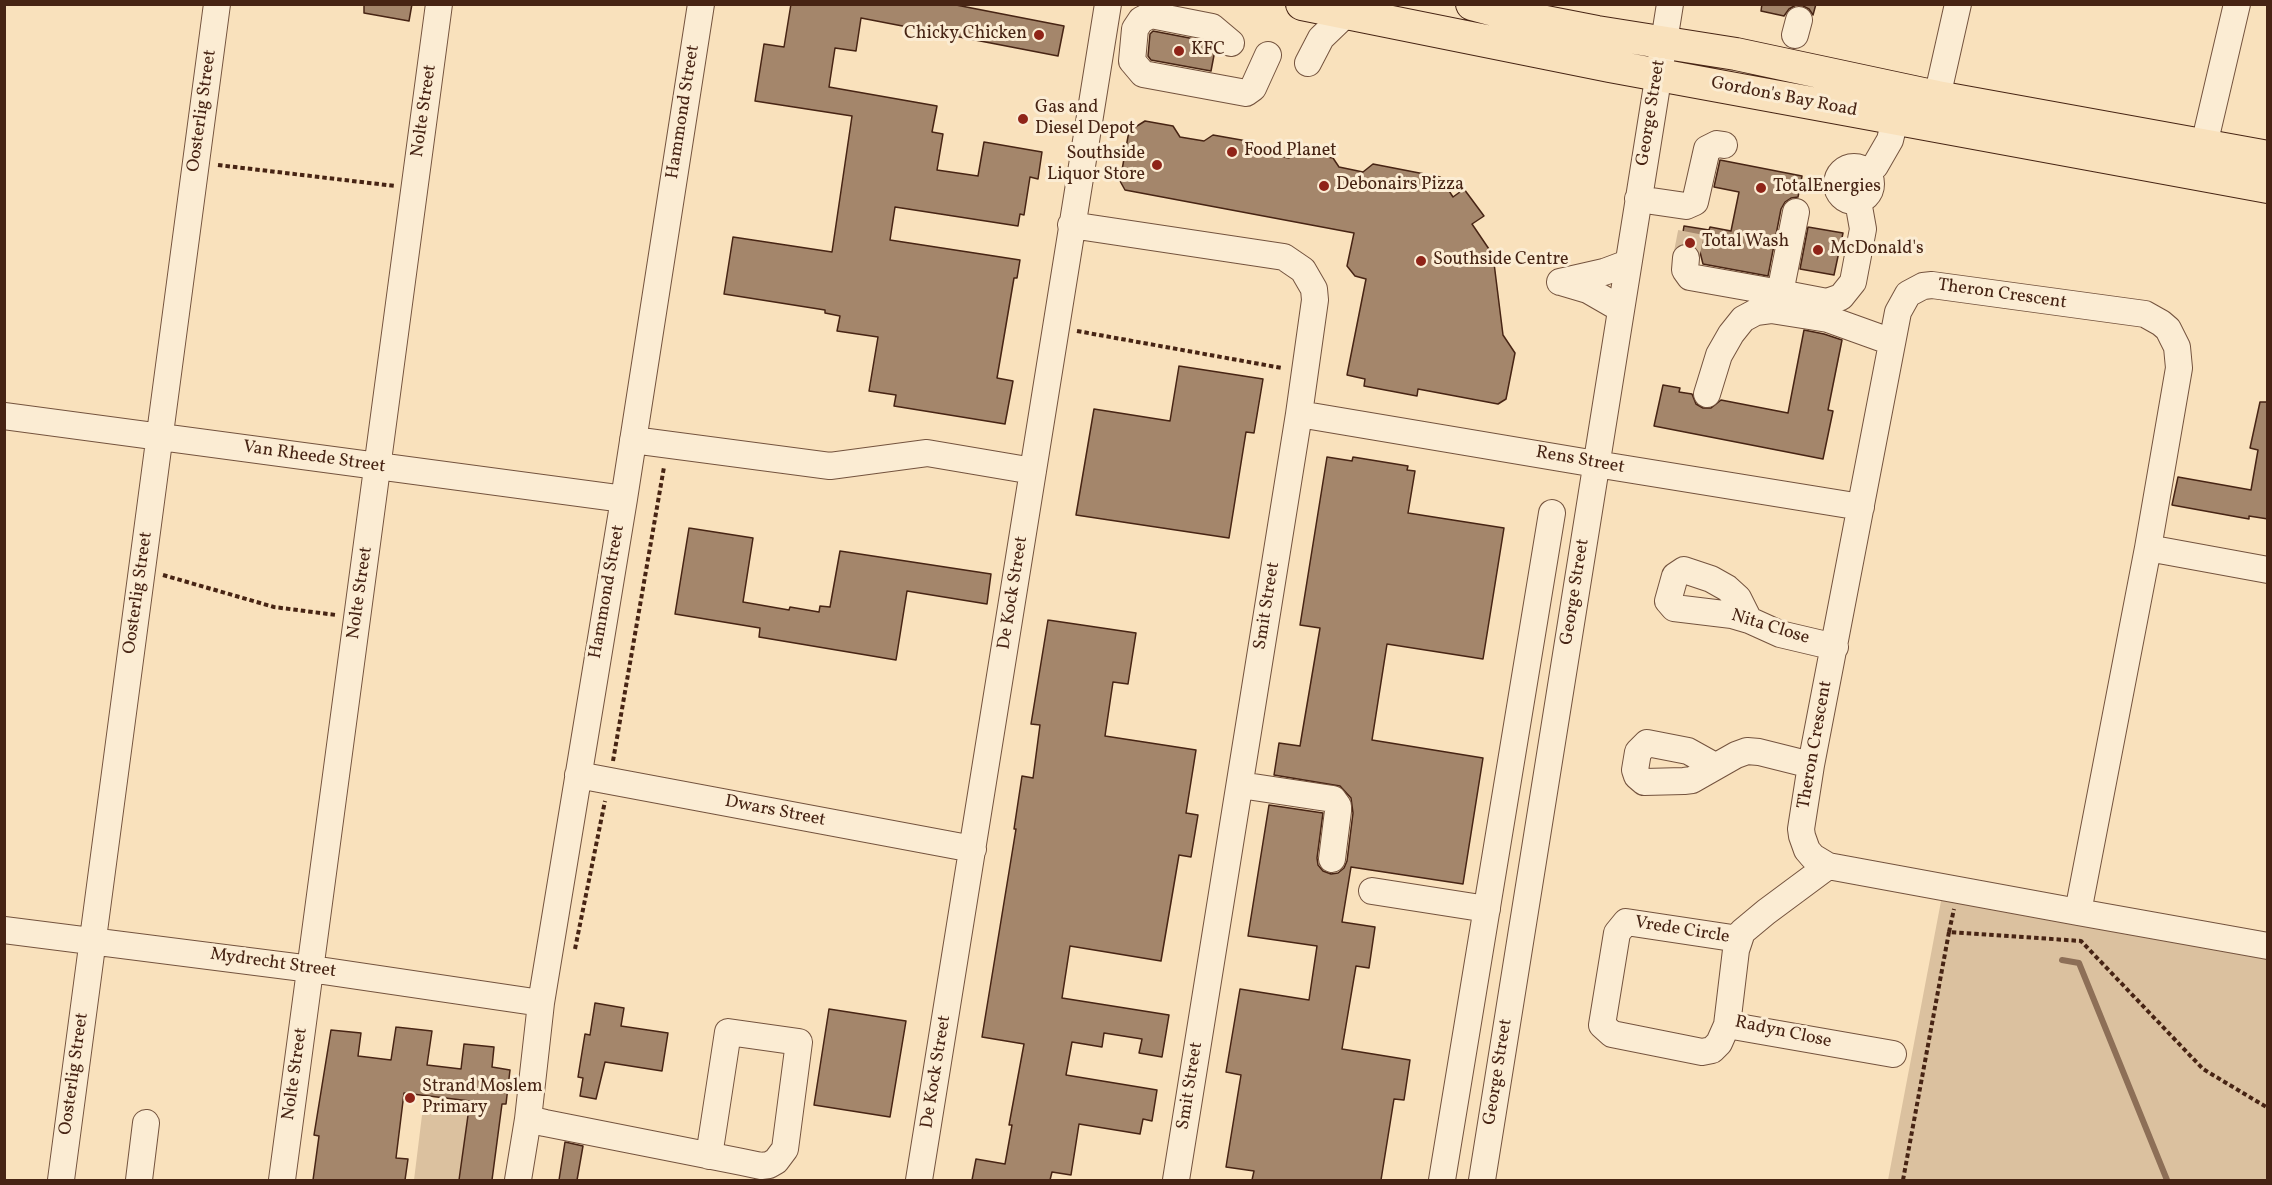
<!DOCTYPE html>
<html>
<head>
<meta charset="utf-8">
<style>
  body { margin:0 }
  #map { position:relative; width:2272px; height:1185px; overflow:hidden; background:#f9e1bc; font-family:Vollkorn,serif }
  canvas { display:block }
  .frame { position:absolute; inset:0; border:6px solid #472414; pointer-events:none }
</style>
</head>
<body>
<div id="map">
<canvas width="2272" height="1185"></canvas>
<div class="frame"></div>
</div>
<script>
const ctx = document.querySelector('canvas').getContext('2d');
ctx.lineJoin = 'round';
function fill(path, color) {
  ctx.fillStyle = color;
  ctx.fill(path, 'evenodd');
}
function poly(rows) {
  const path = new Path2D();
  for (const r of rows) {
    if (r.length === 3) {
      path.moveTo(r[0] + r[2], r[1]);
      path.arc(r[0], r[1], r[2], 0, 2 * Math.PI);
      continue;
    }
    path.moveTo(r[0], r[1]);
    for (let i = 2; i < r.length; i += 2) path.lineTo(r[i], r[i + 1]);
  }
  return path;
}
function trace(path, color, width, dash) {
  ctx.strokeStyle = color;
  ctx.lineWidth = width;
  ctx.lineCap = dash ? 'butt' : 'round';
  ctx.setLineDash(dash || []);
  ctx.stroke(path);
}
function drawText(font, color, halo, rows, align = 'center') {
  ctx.font = font + ' Vollkorn,serif';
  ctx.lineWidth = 6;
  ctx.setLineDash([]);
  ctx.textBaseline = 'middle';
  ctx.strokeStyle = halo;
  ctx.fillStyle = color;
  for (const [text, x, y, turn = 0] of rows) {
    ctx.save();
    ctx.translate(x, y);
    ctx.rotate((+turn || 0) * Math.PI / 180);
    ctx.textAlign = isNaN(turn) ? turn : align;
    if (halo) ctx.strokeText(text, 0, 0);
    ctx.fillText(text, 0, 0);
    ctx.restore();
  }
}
fill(poly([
  [1942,896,2267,956,2267,1180,1888,1180],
  [424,1099,469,1105,459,1180,414,1180]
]), '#dbc19f');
trace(poly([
  [2062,960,2079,963,2167,1180]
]), '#8d6f57', 6);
const building = poly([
  [364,4,412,4,409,21,364,13,364,4],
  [791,4,951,4,1064,26,1058,56,861,18,856,51,835,48,829,87,937,106,932,132,943,134,937,170,978,176,984,142,1042,152,1038,179,1030,177,1024,215,1020,214,1018,226,895,207,890,240,1020,260,1017,278,1014,278,997,378,1013,381,1005,424,894,406,896,395,869,391,878,337,837,331,840,316,825,313,825,310,724,294,733,237,832,252,852,116,755,101,764,44,784,47,791,4],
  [1762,4,1816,4,1813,15,1809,9,1803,6,1796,5,1789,9,1784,16,1761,11,1762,4],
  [1153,31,1205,41,1215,50,1211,71,1151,60,1148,56,1150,34,1153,31],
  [1145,121,1173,126,1180,137,1204,141,1213,135,1247,141,1253,151,1289,158,1298,152,1333,158,1339,167,1363,172,1373,164,1440,177,1453,197,1464,189,1484,216,1472,224,1493,255,1503,335,1515,353,1506,399,1498,404,1418,389,1417,396,1364,386,1365,379,1347,375,1366,279,1355,276,1347,266,1354,233,1125,190,1120,181,1129,131,1145,121],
  [1720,160,1802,176,1798,197,1791,198,1785,202,1781,209,1768,276,1703,264,1700,252,1695,246,1688,243,1681,244,1684,226,1709,230,1710,227,1731,231,1739,192,1714,187,1720,160],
  [1808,227,1843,233,1834,275,1800,269,1808,227],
  [1804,330,1824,334,1842,340,1828,410,1833,411,1823,459,1654,426,1663,385,1680,388,1679,392,1692,394,1696,404,1703,408,1711,408,1721,400,1788,413,1804,330],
  [1179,366,1263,379,1254,433,1246,432,1229,538,1076,515,1094,409,1170,421,1179,366],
  [2260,402,2268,402,2268,519,2249,516,2249,519,2172,505,2178,477,2251,490,2258,450,2250,448,2260,402],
  [1327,457,1352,461,1353,457,1408,466,1407,470,1415,471,1408,513,1504,528,1483,659,1387,644,1372,740,1483,758,1463,884,1351,867,1342,922,1375,927,1369,968,1356,966,1342,1049,1410,1060,1404,1100,1394,1099,1381,1180,1252,1180,1254,1171,1226,1167,1241,1075,1226,1072,1240,989,1309,1000,1317,946,1248,936,1269,805,1323,813,1317,858,1318,865,1323,871,1331,874,1338,873,1344,868,1347,861,1353,813,1351,798,1340,786,1274,775,1279,743,1300,746,1320,628,1300,625,1327,457],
  [689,528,753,538,743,602,789,610,790,607,819,612,820,606,830,607,840,551,991,574,987,604,907,591,896,660,759,637,760,628,675,614,689,528],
  [1048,620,1136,633,1128,684,1113,682,1105,736,1196,750,1186,813,1198,815,1191,857,1179,855,1161,961,1070,946,1062,998,1169,1015,1162,1057,1139,1053,1142,1039,1104,1033,1102,1047,1072,1042,1066,1075,1157,1090,1152,1121,1143,1119,1140,1134,1079,1124,1071,1175,1052,1172,1050,1180,972,1180,976,1159,1005,1164,1012,1125,1009,1125,1024,1044,982,1037,1016,829,1014,829,1022,776,1033,778,1040,725,1031,724,1048,620],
  [595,1003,624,1008,621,1026,668,1033,662,1071,605,1062,596,1099,580,1096,583,1078,578,1077,585,1034,590,1035,595,1003],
  [829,1009,906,1021,890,1117,814,1105,829,1009],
  [396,1027,432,1031,427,1065,461,1069,464,1044,494,1047,492,1067,510,1070,506,1104,502,1104,492,1180,459,1180,470,1101,404,1093,396,1158,408,1159,405,1180,313,1180,319,1136,314,1135,331,1030,361,1033,358,1056,391,1060,396,1027],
  [565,1142,583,1146,577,1180,559,1180,565,1142]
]);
fill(building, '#a4866b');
trace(building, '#472414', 1.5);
trace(poly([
  [1686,258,1692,227]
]), '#d5bb9a', 26, [26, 13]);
const minor = poly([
  [1795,35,1799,20],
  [1231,43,1212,27,1151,15,1141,20,1135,29,1132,61,1143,74,1246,93,1253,88,1268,55],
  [1308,63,1321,38,1347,13],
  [1933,115,1958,4],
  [2200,162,2237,4],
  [1854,184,17],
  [1867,172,1875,166,1890,140,1895,119],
  [1638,199,1686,206,1695,202,1707,149,1717,144,1724,145],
  [1796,212,1780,293,1827,302,1841,297,1853,282,1863,229,1858,201],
  [1071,225,1284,257,1303,270,1314,289,1315,300,1299,414,1176,1180],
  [1686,258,1685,270,1690,277,1780,293],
  [1560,282,1604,272,1628,263],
  [1561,282,1588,290,1621,309],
  [1707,394,1719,355,1731,334,1743,319,1756,312,1771,310,1828,319,1892,342],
  [1299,414,1596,464,1861,507],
  [4,416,624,499],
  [633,440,830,466,927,453,1033,471],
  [2148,548,2268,570],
  [1749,620,1738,598,1727,588,1711,579,1684,570,1675,576,1668,601,1674,608,1732,615,1749,620,1780,634,1835,647],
  [1715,766,1688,751,1647,743,1638,752,1635,770,1637,776,1644,782,1684,781,1692,780,1699,776,1736,755,1747,751,1759,752,1811,765],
  [578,775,973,849],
  [1240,785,1333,799,1338,806,1338,811,1332,859],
  [1372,891,1487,909],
  [2078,912,2148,548,2179,368,2177,347,2168,329,2161,323,2145,314,1932,285,1923,286,1908,294,1898,312,1811,765,1801,829,1802,836,1807,850,1813,857,1828,866,2078,912,2268,946],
  [4,930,311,969,541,1003],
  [1739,939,1626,922,1617,933,1602,1025,1612,1034,1702,1052,1712,1050,1719,1043,1727,1025,1736,950,1742,932,1766,912,1828,866],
  [1727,1025,1893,1054],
  [528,1119,545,1123,742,1162,761,1166,769,1165,776,1161,785,1149,799,1042,728,1032,709,1156],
  [61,1180,217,4],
  [139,1180,146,1123],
  [282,1180,439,4],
  [518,1180,528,1119,541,1003,624,499,701,4],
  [919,1180,1108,4],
  [1442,1180,1552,513],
  [1482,1180,1670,4]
]);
const major = poly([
  [1302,4,1610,66,2268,187],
  [1472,4,1520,17,1597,32,1736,54,1937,97,2268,157]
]);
trace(minor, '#74533e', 28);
trace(major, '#472414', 34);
trace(poly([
  [218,165,395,186],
  [1077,331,1282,368],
  [163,575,274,607,336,615],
  [613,761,664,467],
  [1949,932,1954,909],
  [575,949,605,801],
  [1903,1180,1949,932,2081,941,2203,1069,2268,1108]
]), '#472414', 4, [4.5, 3]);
trace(minor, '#fbecd3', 26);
trace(major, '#f9e1bc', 32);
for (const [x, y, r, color] of [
  [1039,35,6,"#8f2418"],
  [1179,51,6,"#8f2418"],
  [1023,119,6,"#8f2418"],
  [1232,152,6,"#8f2418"],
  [1157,165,6,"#8f2418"],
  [1324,186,6,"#8f2418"],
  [1761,188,6,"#8f2418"],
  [1690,243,6,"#8f2418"],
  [1818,250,6,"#8f2418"],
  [1421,261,6,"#8f2418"],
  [410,1098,6,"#8f2418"]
]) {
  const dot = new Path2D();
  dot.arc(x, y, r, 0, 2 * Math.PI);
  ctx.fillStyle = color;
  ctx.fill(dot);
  trace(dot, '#fbecd3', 2);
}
drawText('18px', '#472414', '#fbecd3', [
  ["Chicky Chicken",1027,35,"right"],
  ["KFC",1191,51],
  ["Gas and",1035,109],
  ["Diesel Depot",1035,130],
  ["Food Planet",1244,152],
  ["Southside",1145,155,"right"],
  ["Liquor Store",1145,176,"right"],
  ["Debonairs Pizza",1336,186],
  ["TotalEnergies",1773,188],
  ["Total Wash",1702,243],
  ["McDonald's",1830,250],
  ["Southside Centre",1433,261],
  ["Strand Moslem",422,1088],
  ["Primary",422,1109]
], 'left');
drawText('18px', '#472414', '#fbecd3', [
  ["Gordon's Bay Road",1784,98,11],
  ["Oosterlig Street",203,111,-82],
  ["Nolte Street",425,111,-82],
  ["Hammond Street",684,112,-81],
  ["George Street",1652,113,-81],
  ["Theron Crescent",2002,295,8],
  ["Van Rheede Street",314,458,8],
  ["Rens Street",1580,461,10],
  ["Hammond Street",608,592,-80],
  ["George Street",1576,592,-81],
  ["Oosterlig Street",139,593,-82],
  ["Nolte Street",361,593,-82],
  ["De Kock Street",1014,593,-81],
  ["Smit Street",1268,606,-81],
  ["Nita Close",1770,628,17],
  ["Theron Crescent",1816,745,-80],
  ["Dwars Street",775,812,11],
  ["Vrede Circle",1682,931,9],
  ["Mydrecht Street",273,964,8],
  ["Radyn Close",1783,1033,12],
  ["De Kock Street",937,1072,-81],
  ["George Street",1499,1072,-81],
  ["Oosterlig Street",75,1074,-82],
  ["Nolte Street",296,1074,-82],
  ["Smit Street",1191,1086,-81]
]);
</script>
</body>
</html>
